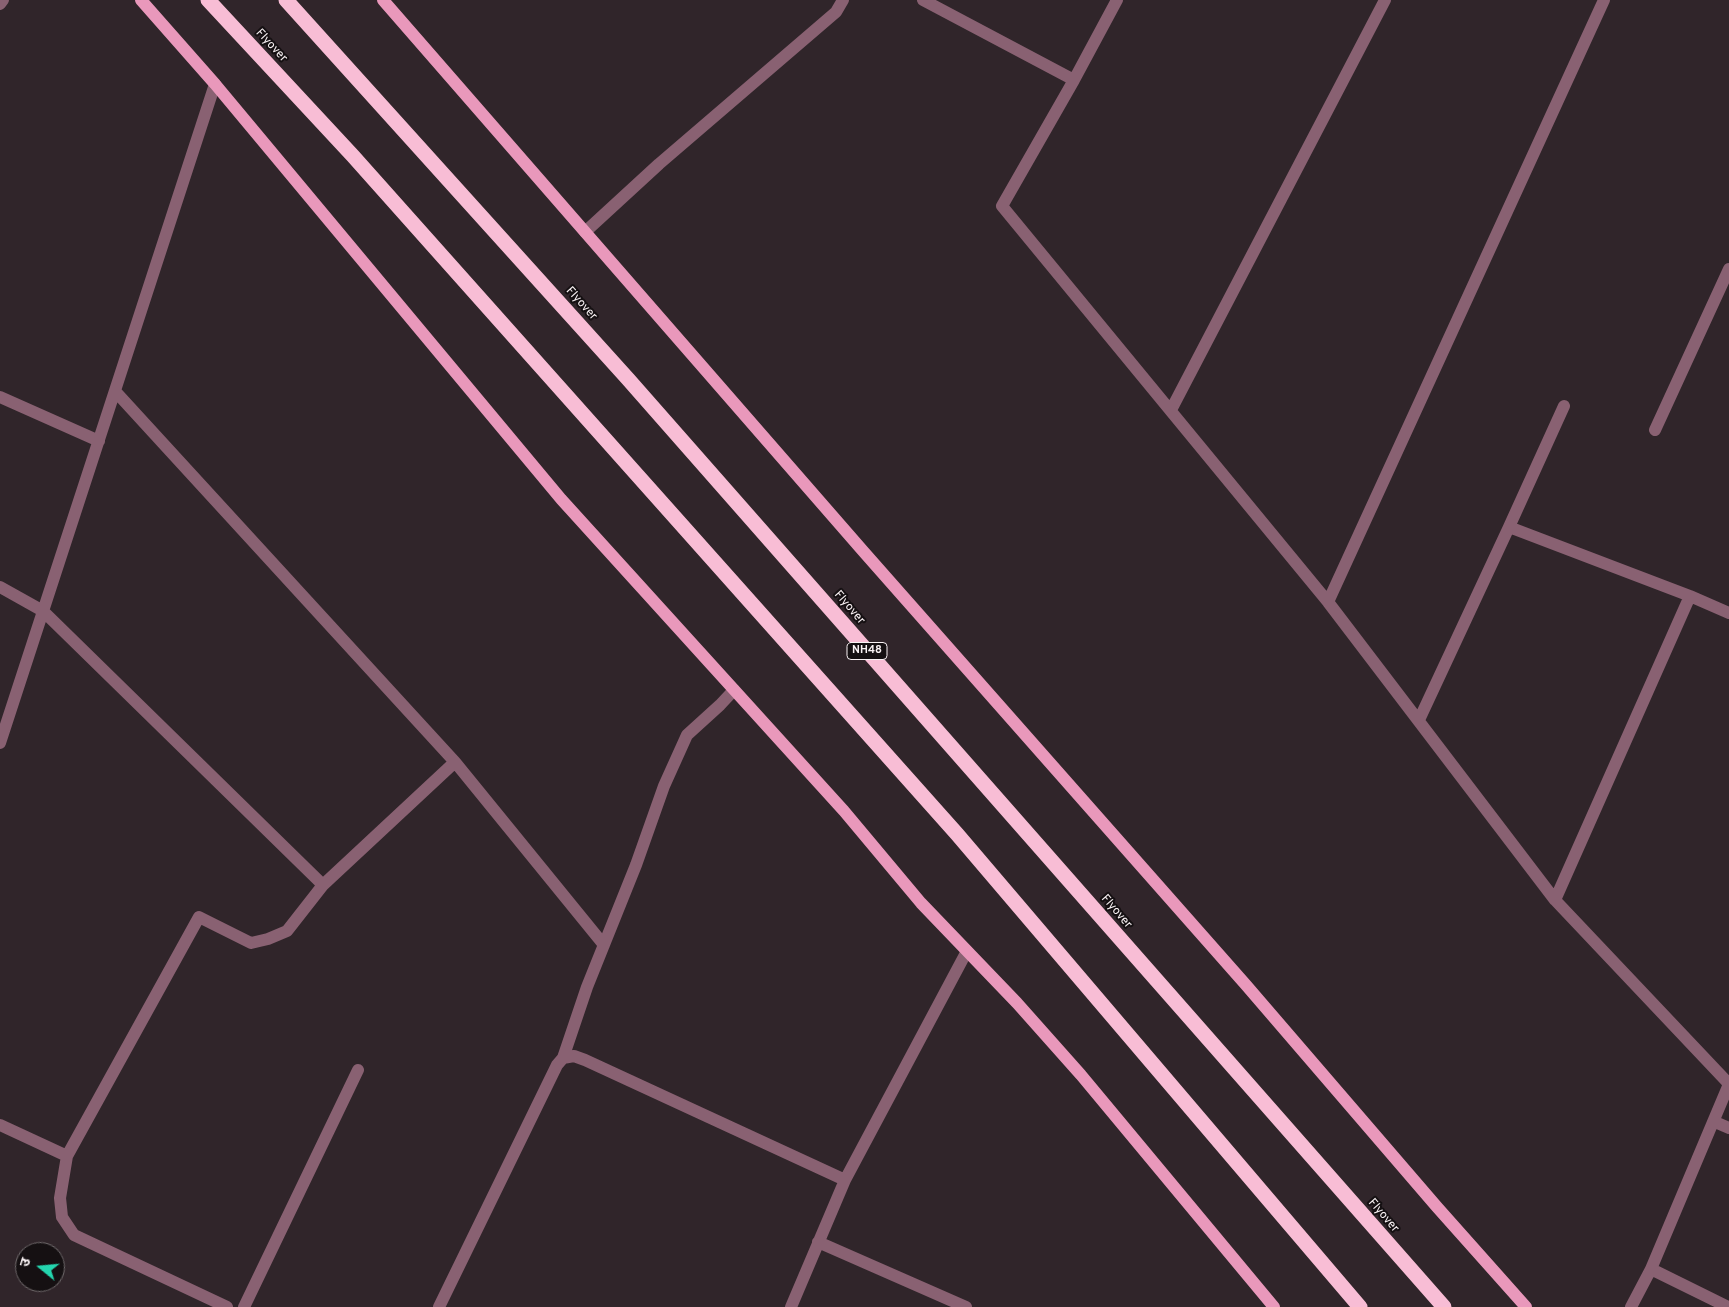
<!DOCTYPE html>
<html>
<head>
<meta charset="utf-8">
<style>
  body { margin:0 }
  #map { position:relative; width:1729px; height:1307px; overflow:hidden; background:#30252a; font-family:Overpass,"Noto Sans Devanagari",sans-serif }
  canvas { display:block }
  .north { position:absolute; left:15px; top:1242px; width:50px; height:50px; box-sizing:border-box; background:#151012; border:1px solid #706a6c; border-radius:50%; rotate:287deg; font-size:14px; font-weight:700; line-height:20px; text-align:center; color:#f9f2f4 }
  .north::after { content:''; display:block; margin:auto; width:18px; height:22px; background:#24d5ae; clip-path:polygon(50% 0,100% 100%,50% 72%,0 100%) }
</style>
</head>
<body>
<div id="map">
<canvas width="1729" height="1307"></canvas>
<div class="north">उ</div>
</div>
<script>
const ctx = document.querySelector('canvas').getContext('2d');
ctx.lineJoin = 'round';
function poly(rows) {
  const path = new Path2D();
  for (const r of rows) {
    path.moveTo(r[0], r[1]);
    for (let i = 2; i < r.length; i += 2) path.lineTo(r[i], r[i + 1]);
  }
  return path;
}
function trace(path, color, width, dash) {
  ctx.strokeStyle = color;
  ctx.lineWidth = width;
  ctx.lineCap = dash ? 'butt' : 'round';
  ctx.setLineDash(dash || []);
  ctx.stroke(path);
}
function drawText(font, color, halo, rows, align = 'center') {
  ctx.font = font + ' Overpass,sans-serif';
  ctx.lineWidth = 4;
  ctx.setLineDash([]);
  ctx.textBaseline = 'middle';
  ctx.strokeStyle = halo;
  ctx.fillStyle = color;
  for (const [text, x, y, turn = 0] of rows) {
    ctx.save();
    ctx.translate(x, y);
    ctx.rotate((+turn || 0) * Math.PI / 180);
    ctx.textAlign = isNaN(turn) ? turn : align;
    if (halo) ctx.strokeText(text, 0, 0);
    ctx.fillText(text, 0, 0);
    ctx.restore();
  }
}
trace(poly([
  [923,0,1074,80,1117,0],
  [0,4,3,0],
  [1074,80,1002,206,1328,602,1555,900,1729,1084],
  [585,232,659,164,836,12,843,0],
  [115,391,455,762,604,945],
  [0,397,99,441],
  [1171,410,1385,0],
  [1655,430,1729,269],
  [1509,527,1564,406],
  [0,587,43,611,323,885],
  [1328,602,1604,0],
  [1419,720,1509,527,1690,596],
  [0,743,215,84],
  [1555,900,1690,596,1729,613],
  [563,1058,587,987,636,865,664,786,687,735,720,705,734,690],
  [1715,1122,1729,1128],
  [0,1125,67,1156],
  [818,1242,966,1307],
  [1651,1269,1728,1307],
  [227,1307,74,1235,62,1217,60,1198,67,1156,199,917,251,943,268,939,287,931,323,885,455,762],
  [244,1307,358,1070],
  [439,1307,557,1065,563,1058,574,1056,585,1060,845,1180],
  [791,1307,845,1180,967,951],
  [1631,1307,1651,1269,1729,1084]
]), '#896172', 12);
trace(poly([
  [141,0,215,84,561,499,844,811,921,903,1017,1003,1081,1075,1274,1307],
  [383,0,863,551,1246,985,1437,1207,1526,1307]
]), '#e998bb', 12);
trace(poly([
  [208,0,353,156,957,834,1360,1307],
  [286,0,628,379,1444,1307]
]), '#f8bdd5', 15);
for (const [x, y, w] of [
  [867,651,40]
]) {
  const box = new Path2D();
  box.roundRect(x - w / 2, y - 8.5, w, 17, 4);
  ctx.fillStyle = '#151012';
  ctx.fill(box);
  trace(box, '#f9f2f4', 1);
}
drawText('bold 11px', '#f9f2f4', null, [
  ["NH48",867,651]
]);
drawText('12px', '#f9f2f4', '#151012', [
  ["Flyover",271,46,47],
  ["Flyover",581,304,48],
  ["Flyover",849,608,49],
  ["Flyover",1116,912,49],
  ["Flyover",1383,1216,49]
]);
</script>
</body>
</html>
